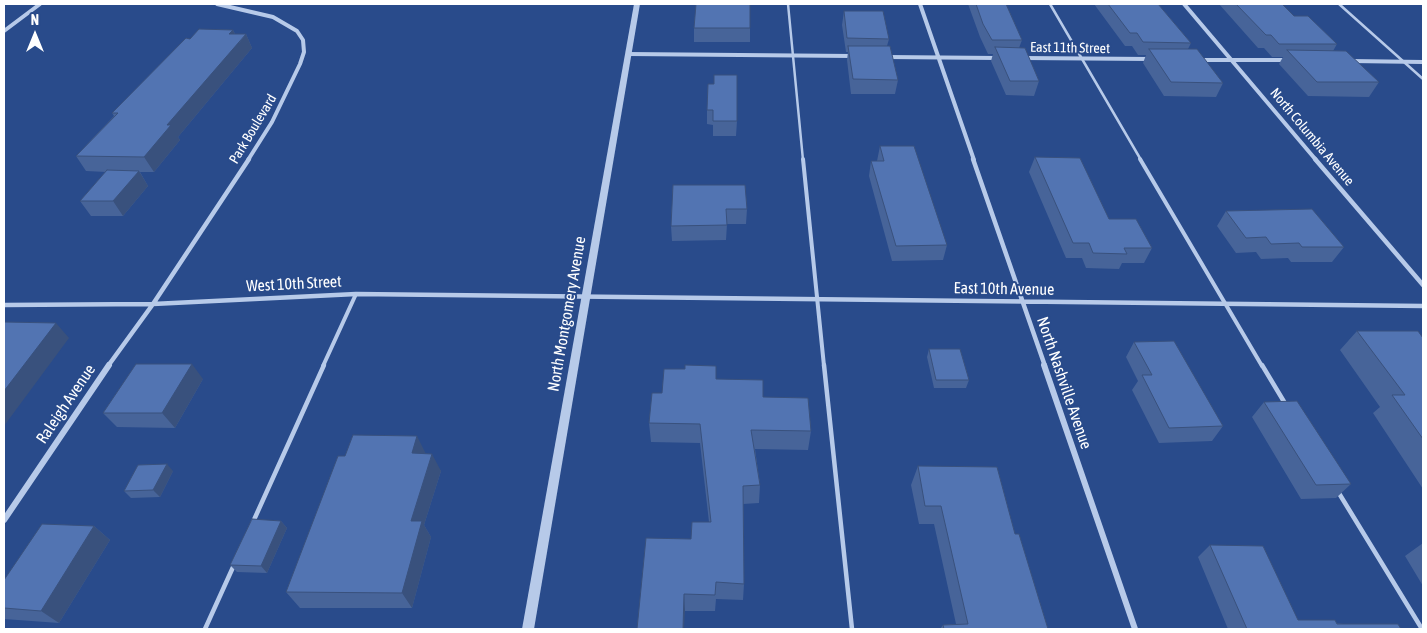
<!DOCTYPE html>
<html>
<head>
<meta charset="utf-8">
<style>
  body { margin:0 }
  #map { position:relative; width:1427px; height:633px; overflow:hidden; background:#294b8b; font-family:"Asap Condensed",sans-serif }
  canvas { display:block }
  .frame { position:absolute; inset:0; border:5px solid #fff; pointer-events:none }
  .north { position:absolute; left:10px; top:10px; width:50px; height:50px; -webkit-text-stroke:4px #294b8b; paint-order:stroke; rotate:0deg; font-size:14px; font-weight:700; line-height:20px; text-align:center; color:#fff }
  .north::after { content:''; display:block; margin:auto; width:18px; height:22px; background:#fff; clip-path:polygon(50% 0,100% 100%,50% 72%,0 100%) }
</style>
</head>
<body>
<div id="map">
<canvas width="1427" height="633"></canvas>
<div class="frame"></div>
<div class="north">N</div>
</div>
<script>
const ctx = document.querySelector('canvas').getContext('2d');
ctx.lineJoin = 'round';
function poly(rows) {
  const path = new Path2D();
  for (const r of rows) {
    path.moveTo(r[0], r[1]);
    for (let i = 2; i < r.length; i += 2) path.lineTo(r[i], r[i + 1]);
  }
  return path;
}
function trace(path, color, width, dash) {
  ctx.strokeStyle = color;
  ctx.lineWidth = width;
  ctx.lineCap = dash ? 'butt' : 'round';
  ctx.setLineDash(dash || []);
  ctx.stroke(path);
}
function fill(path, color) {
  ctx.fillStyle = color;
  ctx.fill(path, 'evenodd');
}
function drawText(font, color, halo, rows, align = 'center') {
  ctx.font = font + ' "Asap Condensed",sans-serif';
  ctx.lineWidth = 4;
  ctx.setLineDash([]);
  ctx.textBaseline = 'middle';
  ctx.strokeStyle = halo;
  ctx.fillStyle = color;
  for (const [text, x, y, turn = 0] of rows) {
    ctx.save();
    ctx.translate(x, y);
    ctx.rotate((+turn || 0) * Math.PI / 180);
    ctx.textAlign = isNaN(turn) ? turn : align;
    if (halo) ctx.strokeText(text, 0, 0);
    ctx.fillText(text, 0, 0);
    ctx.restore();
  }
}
trace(poly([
  [788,4,803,160],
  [1050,4,1141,160],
  [1339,4,1423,79]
]), '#b7cae9', 2.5);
trace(poly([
  [803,159,824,366],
  [1140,159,1262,366],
  [323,366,356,294]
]), '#b7cae9', 4);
trace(poly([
  [824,365,852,629],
  [1262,365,1286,405],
  [1337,490,1422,629],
  [253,522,324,365],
  [205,629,234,565]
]), '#b7cae9', 4.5);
trace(poly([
  [217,4,273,17,297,31,303,40,304,52,300,64,272,122,248,160],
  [920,4,974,160],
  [1184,4,1316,160],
  [4,31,40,4],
  [628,54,852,56],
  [888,57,997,58],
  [1023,58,1150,59],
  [1201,60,1287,60],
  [1351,61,1423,62]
]), '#b7cae9', 4);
trace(poly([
  [973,159,1045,366],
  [1315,159,1423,285],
  [4,305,153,304,356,294,1423,306],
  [108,366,153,304,249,159]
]), '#b7cae9', 4.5);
trace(poly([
  [1044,365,1135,629],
  [4,520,109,365]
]), '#b7cae9', 6);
fill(poly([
  [634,4,640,4,534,629,522,629,634,4]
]), '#b7cae9');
fill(poly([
  [968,4,1006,4,1022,40,1019,48,1039,81,1034,96,1006,95,991,61,993,54,988,54,980,37],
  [1094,4,1158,4,1191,43,1188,49,1223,83,1216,97,1164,96,1143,63,1146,55,1138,55,1132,46,1125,46],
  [1219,4,1282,4,1294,16,1337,44,1333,51,1379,82,1369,97,1308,96,1279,64,1283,57,1272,57,1264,48,1258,48],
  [844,11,889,39,887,46,898,80,895,94,851,94,847,60,848,52,846,52,842,25],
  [694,28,750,28,750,42,694,42],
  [233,30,235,34,246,34,252,48,178,137,180,140,154,172,140,172,148,186,123,216,91,216,80,201,106,172,86,171,76,156,114,116,112,113],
  [714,84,737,121,736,136,713,136,713,125,707,124,707,110],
  [880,146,947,245,943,260,892,261,869,176,871,161,877,161],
  [1035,157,1109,219,1152,248,1144,263,1122,263,1119,269,1086,268,1082,258,1066,258,1029,172],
  [673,185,747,209,746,224,727,224,726,240,672,241,671,226],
  [1226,211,1344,247,1332,262,1291,262,1288,258,1261,259,1256,252,1236,253,1217,226],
  [1357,331,1423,338,1423,489,1373,413,1380,407,1340,350],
  [1134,342,1223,426,1212,441,1159,443,1132,390,1138,381,1126,357],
  [929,349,969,380,966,388,934,388,927,357],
  [203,379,175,428,117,427,103,413],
  [716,379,763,397,811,431,808,450,755,449,760,485,759,503,743,504,744,584,743,600,716,599,715,611,685,611,637,629,691,539,709,522,700,443,651,442,649,423,662,393],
  [1264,402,1351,484,1336,498,1301,499,1252,417],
  [426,454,441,471,424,525,431,537,412,608,300,608,286,592],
  [918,466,1015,534,1048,629,940,629,943,625,956,624,934,524,919,524,911,485],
  [173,471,160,497,131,498,124,491],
  [281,521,287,528,267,573,237,572,230,565],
  [94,526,110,540,59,623,4,619,4,580],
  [1423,543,1423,586,1405,556],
  [1210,545,1298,620,1401,629,1228,629,1198,557]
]), '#476499');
fill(poly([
  [233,30,239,43,246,34,252,48,178,137,180,140,154,172,144,157,229,34],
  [139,171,148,186,123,216,113,201],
  [56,323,69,338,4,426,4,391],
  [192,364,203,379,175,428,162,413],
  [417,436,426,454,412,453],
  [432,454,441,471,424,525,431,537,412,608,402,593,411,521],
  [167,464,173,471,160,497,153,490],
  [281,521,287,528,267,573,261,566],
  [94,526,110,540,59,623,41,611],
  [684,594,685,611,684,629,683,629]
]), '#39517d');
const building = poly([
  [696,4,750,4,750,28,694,28,696,4],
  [976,4,1006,4,1022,40,992,40,983,24,976,4],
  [1108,4,1158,4,1191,43,1143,42,1137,33,1130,33,1108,4],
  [1236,4,1282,4,1294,16,1308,16,1337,44,1279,44,1271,35,1266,35,1236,4],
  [844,11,883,11,889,39,847,38,844,11],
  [199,29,233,30,229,34,246,34,167,125,171,125,144,157,76,156,118,113,112,113,186,38,190,39,199,29],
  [848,46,890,46,898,80,853,79,848,46],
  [995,47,1025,48,1039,81,1010,81,995,47],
  [1149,49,1197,49,1223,83,1171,82,1149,49],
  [1287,50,1346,51,1379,82,1317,82,1287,50],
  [714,75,737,75,737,121,713,121,713,110,707,110,708,84,714,84,714,75],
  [880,146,914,146,947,245,896,246,871,161,884,161,880,146],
  [1035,157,1080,158,1109,219,1136,219,1152,248,1124,248,1127,254,1093,253,1089,243,1073,243,1035,157],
  [107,170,139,171,113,201,80,201,107,170],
  [673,185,745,185,747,209,726,209,727,225,671,226,673,185],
  [1312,209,1344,247,1302,247,1299,243,1271,244,1266,237,1246,238,1226,211,1312,209],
  [4,322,56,323,4,391,4,322],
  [1357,331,1418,331,1423,338,1423,439,1392,395,1405,395,1357,331],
  [1174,341,1223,426,1169,428,1142,375,1152,375,1134,342,1174,341],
  [929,349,960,349,969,380,936,380,929,349],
  [136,364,192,364,162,413,103,413,136,364],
  [685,365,716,366,716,379,763,380,763,397,808,398,811,431,751,430,760,485,743,486,744,584,716,582,715,595,684,594,683,629,637,629,646,538,691,539,692,522,711,522,700,424,649,423,652,393,662,393,664,369,685,369,685,365],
  [1297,401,1351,484,1316,485,1264,402,1297,401],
  [353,435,417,436,412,453,432,454,411,521,422,521,402,593,286,592,338,456,345,456,353,435],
  [167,464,153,490,124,491,138,465,167,464],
  [918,466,997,467,1015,534,1019,534,1048,629,944,629,943,625,968,624,941,506,925,506,918,466],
  [252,519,281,521,261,566,230,565,252,519],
  [42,524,94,526,41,611,4,608,4,580,42,524],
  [1210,545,1263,546,1298,620,1335,620,1337,624,1398,624,1401,629,1247,629,1210,545]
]);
fill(building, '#5274b2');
trace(building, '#39517d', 1);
drawText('14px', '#fff', '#294b8b', [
  ["East 11th Street",1070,48,1],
  ["Park Boulevard",253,129,-59],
  ["North Columbia Avenue",1312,137,50]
]);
drawText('16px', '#fff', '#294b8b', [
  ["West 10th Street",294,284,-3],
  ["East 10th Avenue",1004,289,1],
  ["North Montgomery Avenue",567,314,-80],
  ["North Nashville Avenue",1064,383,71],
  ["Raleigh Avenue",66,404,-56]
]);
</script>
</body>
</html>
